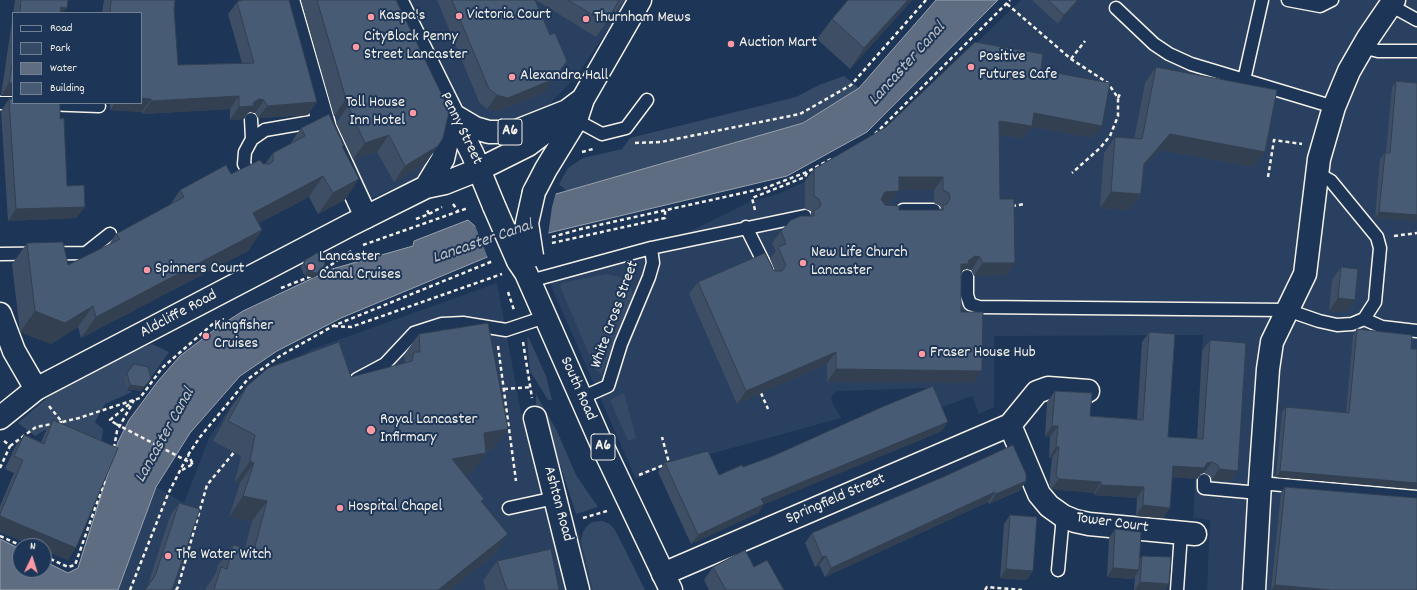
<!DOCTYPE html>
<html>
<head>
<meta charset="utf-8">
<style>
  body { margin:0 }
  #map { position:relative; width:1417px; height:590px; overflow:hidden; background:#1d3557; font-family:Dekko,sans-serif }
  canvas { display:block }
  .legend { position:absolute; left:12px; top:12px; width:130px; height:92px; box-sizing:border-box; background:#1d3557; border:1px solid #738091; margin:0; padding:5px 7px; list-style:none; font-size:12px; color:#f4f1e8 }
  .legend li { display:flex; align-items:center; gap:8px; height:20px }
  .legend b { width:20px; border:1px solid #738091 }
  .north { position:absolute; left:12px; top:538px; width:40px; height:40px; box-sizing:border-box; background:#1d3557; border:1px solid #738091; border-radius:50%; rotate:4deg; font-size:11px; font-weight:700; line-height:16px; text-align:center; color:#f4f1e8 }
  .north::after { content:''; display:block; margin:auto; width:14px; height:18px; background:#ff9aa2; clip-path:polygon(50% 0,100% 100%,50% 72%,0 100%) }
</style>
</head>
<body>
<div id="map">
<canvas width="1417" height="590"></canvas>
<ul class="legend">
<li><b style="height:5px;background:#1d3557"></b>Road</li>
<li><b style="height:11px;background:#354a67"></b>Park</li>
<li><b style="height:11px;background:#5e6d82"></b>Water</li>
<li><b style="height:11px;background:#485b74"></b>Building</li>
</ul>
<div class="north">N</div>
</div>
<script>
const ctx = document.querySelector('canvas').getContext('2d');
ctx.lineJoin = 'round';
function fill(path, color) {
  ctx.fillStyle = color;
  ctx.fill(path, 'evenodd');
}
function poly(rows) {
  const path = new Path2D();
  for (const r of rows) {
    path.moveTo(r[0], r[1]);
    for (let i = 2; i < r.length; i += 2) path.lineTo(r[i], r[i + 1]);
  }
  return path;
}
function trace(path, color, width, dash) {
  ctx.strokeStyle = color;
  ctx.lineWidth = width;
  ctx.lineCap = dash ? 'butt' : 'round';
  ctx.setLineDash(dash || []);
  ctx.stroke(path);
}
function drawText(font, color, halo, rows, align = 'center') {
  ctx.font = font + ' Dekko,sans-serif';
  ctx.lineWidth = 4;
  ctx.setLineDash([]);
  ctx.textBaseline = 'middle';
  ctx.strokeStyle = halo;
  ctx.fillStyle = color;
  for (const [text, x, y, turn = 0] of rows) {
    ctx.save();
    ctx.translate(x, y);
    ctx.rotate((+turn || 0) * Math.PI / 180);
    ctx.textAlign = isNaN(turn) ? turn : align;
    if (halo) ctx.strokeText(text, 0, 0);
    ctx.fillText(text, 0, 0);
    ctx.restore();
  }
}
fill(poly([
  [381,0,628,0,578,74,526,130,365,201,323,95,374,82],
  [1021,0,1417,0,1417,590,1207,590,1210,520,1193,518,1203,335,994,336,994,407,979,414,972,396,937,409,931,388,838,391,833,394,831,400,841,418,663,467,636,479,551,286,548,272,650,251,752,201,778,194,806,181,877,139],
  [497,283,523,423,554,469,581,540,583,532,592,522,602,521,610,524,621,541,645,590,118,590,156,487,184,503,209,438,233,403,260,378,313,349]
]), '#2a4060');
fill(poly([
  [844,76,859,88,803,123,567,191,559,184,568,168,583,158,622,149,630,138,796,97,819,85],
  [607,274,623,278,630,285,634,300,601,374,595,369,560,286,562,283],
  [527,338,529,338,546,376,552,400,548,400,530,371],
  [152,344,169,352,147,383,127,389,132,392,105,404,95,422,103,429,101,445,45,430,35,436,18,423,56,390,114,359],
  [624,393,636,438,628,441,610,400],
  [536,394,557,431,576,475,598,507,576,514,556,452,536,412],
  [602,521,610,524,615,530,645,590,593,590,581,541,583,532,587,526,592,522]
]), '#354a67');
const water = poly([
  [936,0,998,0,867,132,787,176,540,235,341,318,277,351,240,376,190,433,156,487,118,590,0,590,0,539,20,549,20,570,44,570,44,561,68,573,78,568,118,442,129,420,158,381,180,356,218,327,243,311,332,269,413,246,414,241,468,220,476,227,556,194,803,123,859,88,936,0]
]);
fill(water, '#5e6d82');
trace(water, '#9aa2ab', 1);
fill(poly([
  [556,192,552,207,548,235,488,258,474,223,476,225]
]), '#1d3557');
const lane = poly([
  [1288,0,1320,6,1332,0],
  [1390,5,1417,20],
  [1116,8,1154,44,1169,54,1191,64,1334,107],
  [1362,47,1378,51,1417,51],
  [1244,80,1262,0],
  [0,103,22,103],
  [44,104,99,106],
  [251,119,252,139],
  [576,120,602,134,626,128,647,100],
  [252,178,244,164,245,152,252,139,265,130,323,120],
  [903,210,934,210],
  [746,227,767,269],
  [0,254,86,253,110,234],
  [967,276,967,295,970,304,979,307,1287,310,1319,321,1337,325,1352,324,1364,319,1375,302,1380,248,1377,237,1331,181,1317,173],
  [530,281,651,248,805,216],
  [1364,319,1382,327,1417,331],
  [357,379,385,364,414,333,442,324,463,323,506,330,545,317],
  [581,398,608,386,621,344,649,277,653,263,651,248],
  [1204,480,1204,488,1259,493],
  [1260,483,1417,497],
  [509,508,555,498],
  [1058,570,1063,516],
  [1177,590,1181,533]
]);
const street = poly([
  [288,0,325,128,366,217],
  [0,314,14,351,36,389],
  [535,418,578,590],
  [1010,425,1039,494,1049,506,1063,516,1075,521,1089,524,1195,534],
  [663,574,1010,425,1037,392,1048,388,1088,391],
  [1254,590,1260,483,1268,369,1272,342,1305,274,1319,159,1334,107,1349,71,1368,38,1394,0]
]);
const secondary = poly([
  [426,187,443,159,453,115],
  [0,418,36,389,350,225,426,187,445,183,480,169]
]);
const primary = poly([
  [396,0,473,155,494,206],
  [453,115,475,128,489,132,514,132,567,111,583,99],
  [480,169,528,145,556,124],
  [534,192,546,169,576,120,583,99,640,0],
  [518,261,526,273,602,445,671,590]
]);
trace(lane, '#f4f1e8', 15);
trace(street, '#f4f1e8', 25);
trace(secondary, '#f4f1e8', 25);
trace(primary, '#f4f1e8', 25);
trace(poly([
  [1007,4,1071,59,1108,83,1118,98,1118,116,1110,136,1100,148,1072,173],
  [1071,59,1085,41],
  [1118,98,1121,92],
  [875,134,1010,0],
  [635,143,661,142,800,114,851,85,926,0],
  [582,152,593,149],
  [1268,177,1274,140,1302,144],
  [453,204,458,211],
  [1012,206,1025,204],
  [755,210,752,198,805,177,807,173],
  [429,214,442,207],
  [416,219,429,214,427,210],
  [1394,236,1417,233],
  [552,237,581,229,765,188,807,172,833,158],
  [552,243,665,218,665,211],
  [363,245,468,208],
  [319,273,353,250],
  [281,288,312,276],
  [508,292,514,310],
  [334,326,351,327,502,274],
  [523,342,532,398],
  [498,346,516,481],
  [504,389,531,387],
  [761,393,768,409],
  [49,406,62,422,79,418,140,398,162,368,215,322],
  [116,424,110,420,133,401],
  [10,446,36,427,62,422],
  [114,448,117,431,134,400],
  [0,468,10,446,2,439],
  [182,470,193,464,188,455],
  [639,475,669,463,662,437],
  [583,518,607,511],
  [0,536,22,546],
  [44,556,68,567,75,565,105,480],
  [130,590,168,494,188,455,200,437,248,379,280,356,333,326,493,261],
  [176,590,178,587,207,485,236,450],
  [985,590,987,587,1022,590]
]), '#f4f1e8', 2.5, [4, 3]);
trace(lane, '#1d3557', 12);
trace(street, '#1d3557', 22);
trace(secondary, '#1d3557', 22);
trace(primary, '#1d3557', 22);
const primaryBridge = poly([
  [494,206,518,261],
  [532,256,527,223,534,192]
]);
trace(primaryBridge, '#f4f1e8', 25, []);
trace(poly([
  [116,424,193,464]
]), '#f4f1e8', 2.5, [4, 3]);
trace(primaryBridge, '#1d3557', 22);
fill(poly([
  [15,0,68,0,63,13,13,13,13,96,1,96],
  [104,0,175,0,174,8,178,65,242,63,228,14,237,2,239,1,238,0,289,0,308,115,258,118,255,113,250,112,248,113,244,119,230,120,230,109,142,114,142,112,110,110,110,103,141,103,141,13,102,13],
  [301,0,396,0,426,163,394,182,377,152,353,159,336,123,342,115,334,116],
  [437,0,535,0,544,93,498,111,487,109,479,102],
  [536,0,624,0,616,12,613,11,606,23,596,37],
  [912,0,850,69,817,39,832,19],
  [1032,0,1080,0,1058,24],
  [1156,67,1265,152,1254,167,1159,150,1143,167,1141,194,1130,210,1100,208,1104,153,1115,137,1134,139,1145,83],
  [1041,70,1102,126,1093,138,1032,127,1023,138,999,135,1000,199,1015,263,1007,275,974,276,971,270,967,269,963,270,961,274,961,312,974,383,827,382,827,364,737,404,689,294,698,282,775,271,770,259,776,251,772,243,781,231,811,216,811,211,805,209,805,181,814,169],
  [899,190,934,190,934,203,940,206,941,208,939,210,899,210,885,205,884,204,890,203,899,191],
  [1396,81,1417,221,1375,218,1380,159,1385,153,1386,153,1392,87],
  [9,99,60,119,67,186,85,207,76,218,8,221,1,111],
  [301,128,343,147,345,200,318,214,309,197,270,217,259,223,262,230,248,251,81,338,78,327,51,344,20,332,12,264,27,243,68,265,108,246,116,234,170,205,180,190,263,164,265,164,273,153,290,144],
  [305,260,318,275,313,278,304,275,301,267],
  [1341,267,1346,312,1329,311,1332,280],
  [1357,329,1411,349,1417,489,1276,477,1282,412,1286,407,1346,413,1353,335],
  [1149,332,1168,437,1197,439,1202,351,1210,340,1238,471,1230,481,1212,480,1210,476,1204,473,1201,474,1197,479,1172,477,1170,508,1163,518,1136,516,1137,498,1094,495,1094,493,1051,489,1049,486,1052,458,1049,458,1050,437,1045,436,1047,402,1055,391,1090,416,1137,419,1142,342],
  [419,334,508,429,493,449,486,451,472,473,464,474,482,502,508,534,494,555,450,590,206,590,206,588,216,573,218,565,233,545,245,548,252,521,229,517,240,483,235,482,241,456,213,441,232,406,247,386,351,377,405,363,404,355],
  [134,364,141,391,127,389,124,378],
  [53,420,68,560,0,532,0,506,14,473,5,469,15,447,24,435,41,442,45,433],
  [942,431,764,504,758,513,691,544,658,472,665,463,719,475],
  [1026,481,1019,491,989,504,988,502,825,577,819,565,815,567,805,543,812,533],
  [1285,487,1417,590,1271,590,1281,492],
  [179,503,172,590,147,588,170,516],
  [1010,515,1027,580,1000,578,1004,524],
  [1115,529,1139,559,1142,556,1169,584,1165,590,1134,590,1135,575,1133,579,1107,577,1109,538],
  [497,561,559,590,486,590,483,581],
  [713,567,754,567,784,590,709,590,704,580]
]), '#3e4e64');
fill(poly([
  [908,0,912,0,850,69,864,48],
  [1078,0,1080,0,1058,24,1064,15],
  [61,7,67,8,63,13,57,13],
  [567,61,544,93,498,111,487,109,497,95],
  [9,83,13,83,13,96,1,96],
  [239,96,230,109,142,114,151,101],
  [141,98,151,99,142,112,110,110,115,103,141,103],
  [362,98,348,106,342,115,334,116,346,99],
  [259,99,264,100,255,113,250,112,248,113,244,119,230,120,239,107,254,102],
  [317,102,308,115,258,118,267,106],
  [1034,113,1102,126,1093,138,1032,127,1023,138,991,134,999,121],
  [1170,134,1265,152,1254,167,1159,150,1132,180,1144,164],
  [389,135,377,152,353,159,365,143],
  [438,146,426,163,394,182,405,166],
  [323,176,309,197,239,234,253,213],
  [899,177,943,177,934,190,891,190],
  [359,179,345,200,318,214,333,193],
  [899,191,890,203,876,204,885,192],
  [1111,192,1141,194,1130,210,1100,208],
  [85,207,76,218,8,221,16,209],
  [1379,212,1417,215,1417,221,1375,218],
  [262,230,248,251,81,338,96,317],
  [975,256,980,257,971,270,967,269,963,270,960,276,961,264],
  [983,263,1015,263,1007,275,974,276],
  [321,270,318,275,313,278,304,275,307,271],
  [1338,298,1355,300,1346,312,1329,311],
  [93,306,78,327,51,344,20,332,35,311],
  [836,352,827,364,737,404,746,391],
  [836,369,982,371,974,383,827,382],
  [151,379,141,391,127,389,130,385],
  [948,422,942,431,755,508,761,499],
  [1052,426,1058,426,1050,437,1045,436],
  [508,429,493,449,469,453,484,433],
  [1056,447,1059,447,1052,458,1049,458],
  [486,453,472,473,437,479,452,459],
  [250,461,254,463,240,483,235,482],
  [1212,462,1204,473,1201,474,1197,479,1166,477,1173,466,1207,463],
  [1219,469,1238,471,1230,481,1212,480],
  [1280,471,1417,483,1417,489,1276,477],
  [1059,479,1101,482,1094,493,1051,489],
  [1026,481,1019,491,989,504,996,494],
  [1101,485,1144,487,1137,498,1094,495],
  [995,492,988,502,825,577,831,568],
  [243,496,267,501,252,521,229,517],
  [764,504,758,513,691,544,698,535],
  [1143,505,1170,508,1163,518,1136,516],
  [0,516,76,548,68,560,44,550,44,546,34,546,0,532],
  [508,534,494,555,450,590,438,590],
  [826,556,819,565,815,567,822,557],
  [1113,568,1139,570,1133,579,1107,577],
  [1006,569,1033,571,1027,580,1000,578],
  [1140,582,1169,584,1165,590,1135,590],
  [1275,585,1330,590,1271,590]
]), '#324051');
const building = poly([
  [21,0,68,0,67,8,61,7,60,13,20,13,21,0],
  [111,0,175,0,174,8,178,65,254,63,237,2,243,0,289,0,317,102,267,106,264,100,259,99,254,102,253,106,239,107,239,96,151,101,151,99,141,98,141,13,110,13,111,0],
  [317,0,396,0,445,101,449,112,443,138,438,146,405,166,389,135,365,143,348,106,362,98,346,99,317,0],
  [452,0,535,0,550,35,555,33,567,61,554,79,508,98,497,95,489,89,452,0],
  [568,0,619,0,606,23,568,0],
  [848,0,908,0,864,48,832,19,848,0],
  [1048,0,1078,0,1064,15,1048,0],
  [975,42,1043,54,1041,70,1110,83,1102,126,1034,113,1032,126,999,121,1000,199,1014,199,1015,263,983,263,980,257,975,256,969,260,968,264,961,264,961,312,983,312,982,371,836,369,836,352,746,391,698,282,765,253,774,271,782,271,786,265,778,247,786,244,781,231,791,220,801,216,814,216,814,211,821,206,819,199,814,196,814,169,886,127,975,42],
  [899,177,943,177,943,190,949,193,950,198,947,204,943,205,943,210,899,210,899,206,885,205,881,199,885,192,899,191,899,177],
  [13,58,13,83,9,83,13,58],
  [1156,67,1277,90,1265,152,1170,134,1144,164,1141,194,1111,192,1115,137,1142,139,1156,67],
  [1396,81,1417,83,1417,215,1379,212,1385,153,1390,153,1396,81],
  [9,99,13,99,13,103,60,103,60,119,64,118,67,186,84,185,85,207,16,209,9,99],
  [329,114,344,146,342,146,359,179,333,193,323,176,285,196,253,213,262,230,96,317,93,306,65,323,35,311,27,243,63,242,68,265,120,239,116,234,184,197,180,190,226,165,231,174,260,160,263,164,270,164,273,161,273,153,305,136,301,128,329,114],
  [317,253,323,255,325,264,321,270,316,273,307,271,304,263,305,260,317,253],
  [1341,267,1358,269,1355,300,1338,298,1341,267],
  [488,323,508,429,484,433,486,453,452,459,484,499,481,501,508,534,438,590,214,590,221,567,227,569,233,545,254,550,267,501,243,496,254,463,250,461,255,435,228,421,247,386,268,368,339,342,351,377,412,361,414,352,420,352,419,334,488,323],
  [1357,329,1412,335,1411,349,1417,349,1417,483,1280,471,1286,407,1349,413,1357,329],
  [1149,332,1175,334,1168,437,1203,439,1210,340,1246,343,1238,471,1219,469,1218,465,1212,462,1207,463,1204,468,1173,466,1170,508,1143,505,1144,487,1101,485,1101,482,1059,479,1056,475,1059,447,1056,447,1058,426,1052,426,1055,391,1092,393,1090,416,1143,420,1149,332],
  [134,364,148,367,151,379,144,387,130,385,127,373,134,364],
  [933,386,948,422,761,499,764,504,698,535,665,463,708,451,719,475,742,465,743,467,773,456,882,407,933,386],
  [53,420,118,448,76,548,0,516,0,514,23,460,14,456,24,435,44,444,53,420],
  [1013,445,1026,474,1026,481,996,494,995,492,831,568,826,556,822,557,812,533,943,477,1013,445],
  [1285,487,1417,498,1417,590,1330,590,1275,585,1285,487],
  [179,503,200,509,173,587,171,590,145,590,155,576,179,503],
  [1010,515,1037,517,1033,571,1006,569,1010,515],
  [1115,529,1141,532,1139,570,1113,568,1115,529],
  [551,549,559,590,507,590,497,561,551,549],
  [745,550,754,567,767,560,784,590,726,590,713,567,745,550],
  [1142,556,1171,557,1169,584,1140,582,1142,556]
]);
fill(building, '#485b74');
trace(building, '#324051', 1);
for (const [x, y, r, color] of [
  [459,16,4,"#ff9aa2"],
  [371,17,4,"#ff9aa2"],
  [586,19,4,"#ff9aa2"],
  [731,44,4,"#ff9aa2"],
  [356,47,4,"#ff9aa2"],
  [971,67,4,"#ff9aa2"],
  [512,77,4,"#ff9aa2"],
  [413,113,4,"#ff9aa2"],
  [803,263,4,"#ff9aa2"],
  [311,267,4,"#ff9aa2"],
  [147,270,4,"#ff9aa2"],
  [206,336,4,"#ff9aa2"],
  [922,354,4,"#ff9aa2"],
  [371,430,5,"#ff9aa2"],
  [340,508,4,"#ff9aa2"],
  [168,556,4,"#ff9aa2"]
]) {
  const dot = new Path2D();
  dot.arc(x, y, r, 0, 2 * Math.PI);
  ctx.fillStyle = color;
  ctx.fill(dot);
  trace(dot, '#1d3557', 1.5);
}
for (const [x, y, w] of [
  [510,132,24],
  [603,447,24]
]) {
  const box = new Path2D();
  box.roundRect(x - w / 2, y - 13, w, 26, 3);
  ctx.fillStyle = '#1d3557';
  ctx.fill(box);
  trace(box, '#f4f1e8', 1);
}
drawText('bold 15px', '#f4f1e8', null, [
  ["A6",510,132],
  ["A6",603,447]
]);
drawText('16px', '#f4f1e8', '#1d3557', [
  ["Victoria Court",467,16],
  ["Kaspa's",379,17],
  ["Thurnham Mews",594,19],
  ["CityBlock Penny",364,38],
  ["Street Lancaster",364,56],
  ["Auction Mart",739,44],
  ["Positive",979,58],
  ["Futures Cafe",979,76],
  ["Alexandra Hall",520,77],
  ["Toll House",405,104,"right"],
  ["Inn Hotel",405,122,"right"],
  ["New Life Church",811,254],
  ["Lancaster",811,272],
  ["Lancaster",319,258],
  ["Canal Cruises",319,276],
  ["Spinners Court",155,270],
  ["Kingfisher",214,327],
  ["Cruises",214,345],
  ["Fraser House Hub",930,354],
  ["Royal Lancaster",380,421],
  ["Infirmary",380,439],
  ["Hospital Chapel",348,508],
  ["The Water Witch",176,556]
], 'left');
drawText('16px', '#f4f1e8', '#1d3557', [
  ["Penny Street",460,129,64],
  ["Aldcliffe Road",179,315,-28],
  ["White Cross Street",616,315,-70],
  ["South Road",577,389,66],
  ["Springfield Street",836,500,-23],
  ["Ashton Road",557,504,75],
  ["Tower Court",1112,524,8]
]);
drawText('italic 17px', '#c0c3c4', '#1d3557', [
  ["Lancaster Canal",908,65,-48],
  ["Lancaster Canal",483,243,-19],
  ["Lancaster Canal",166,436,-61]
]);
</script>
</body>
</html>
